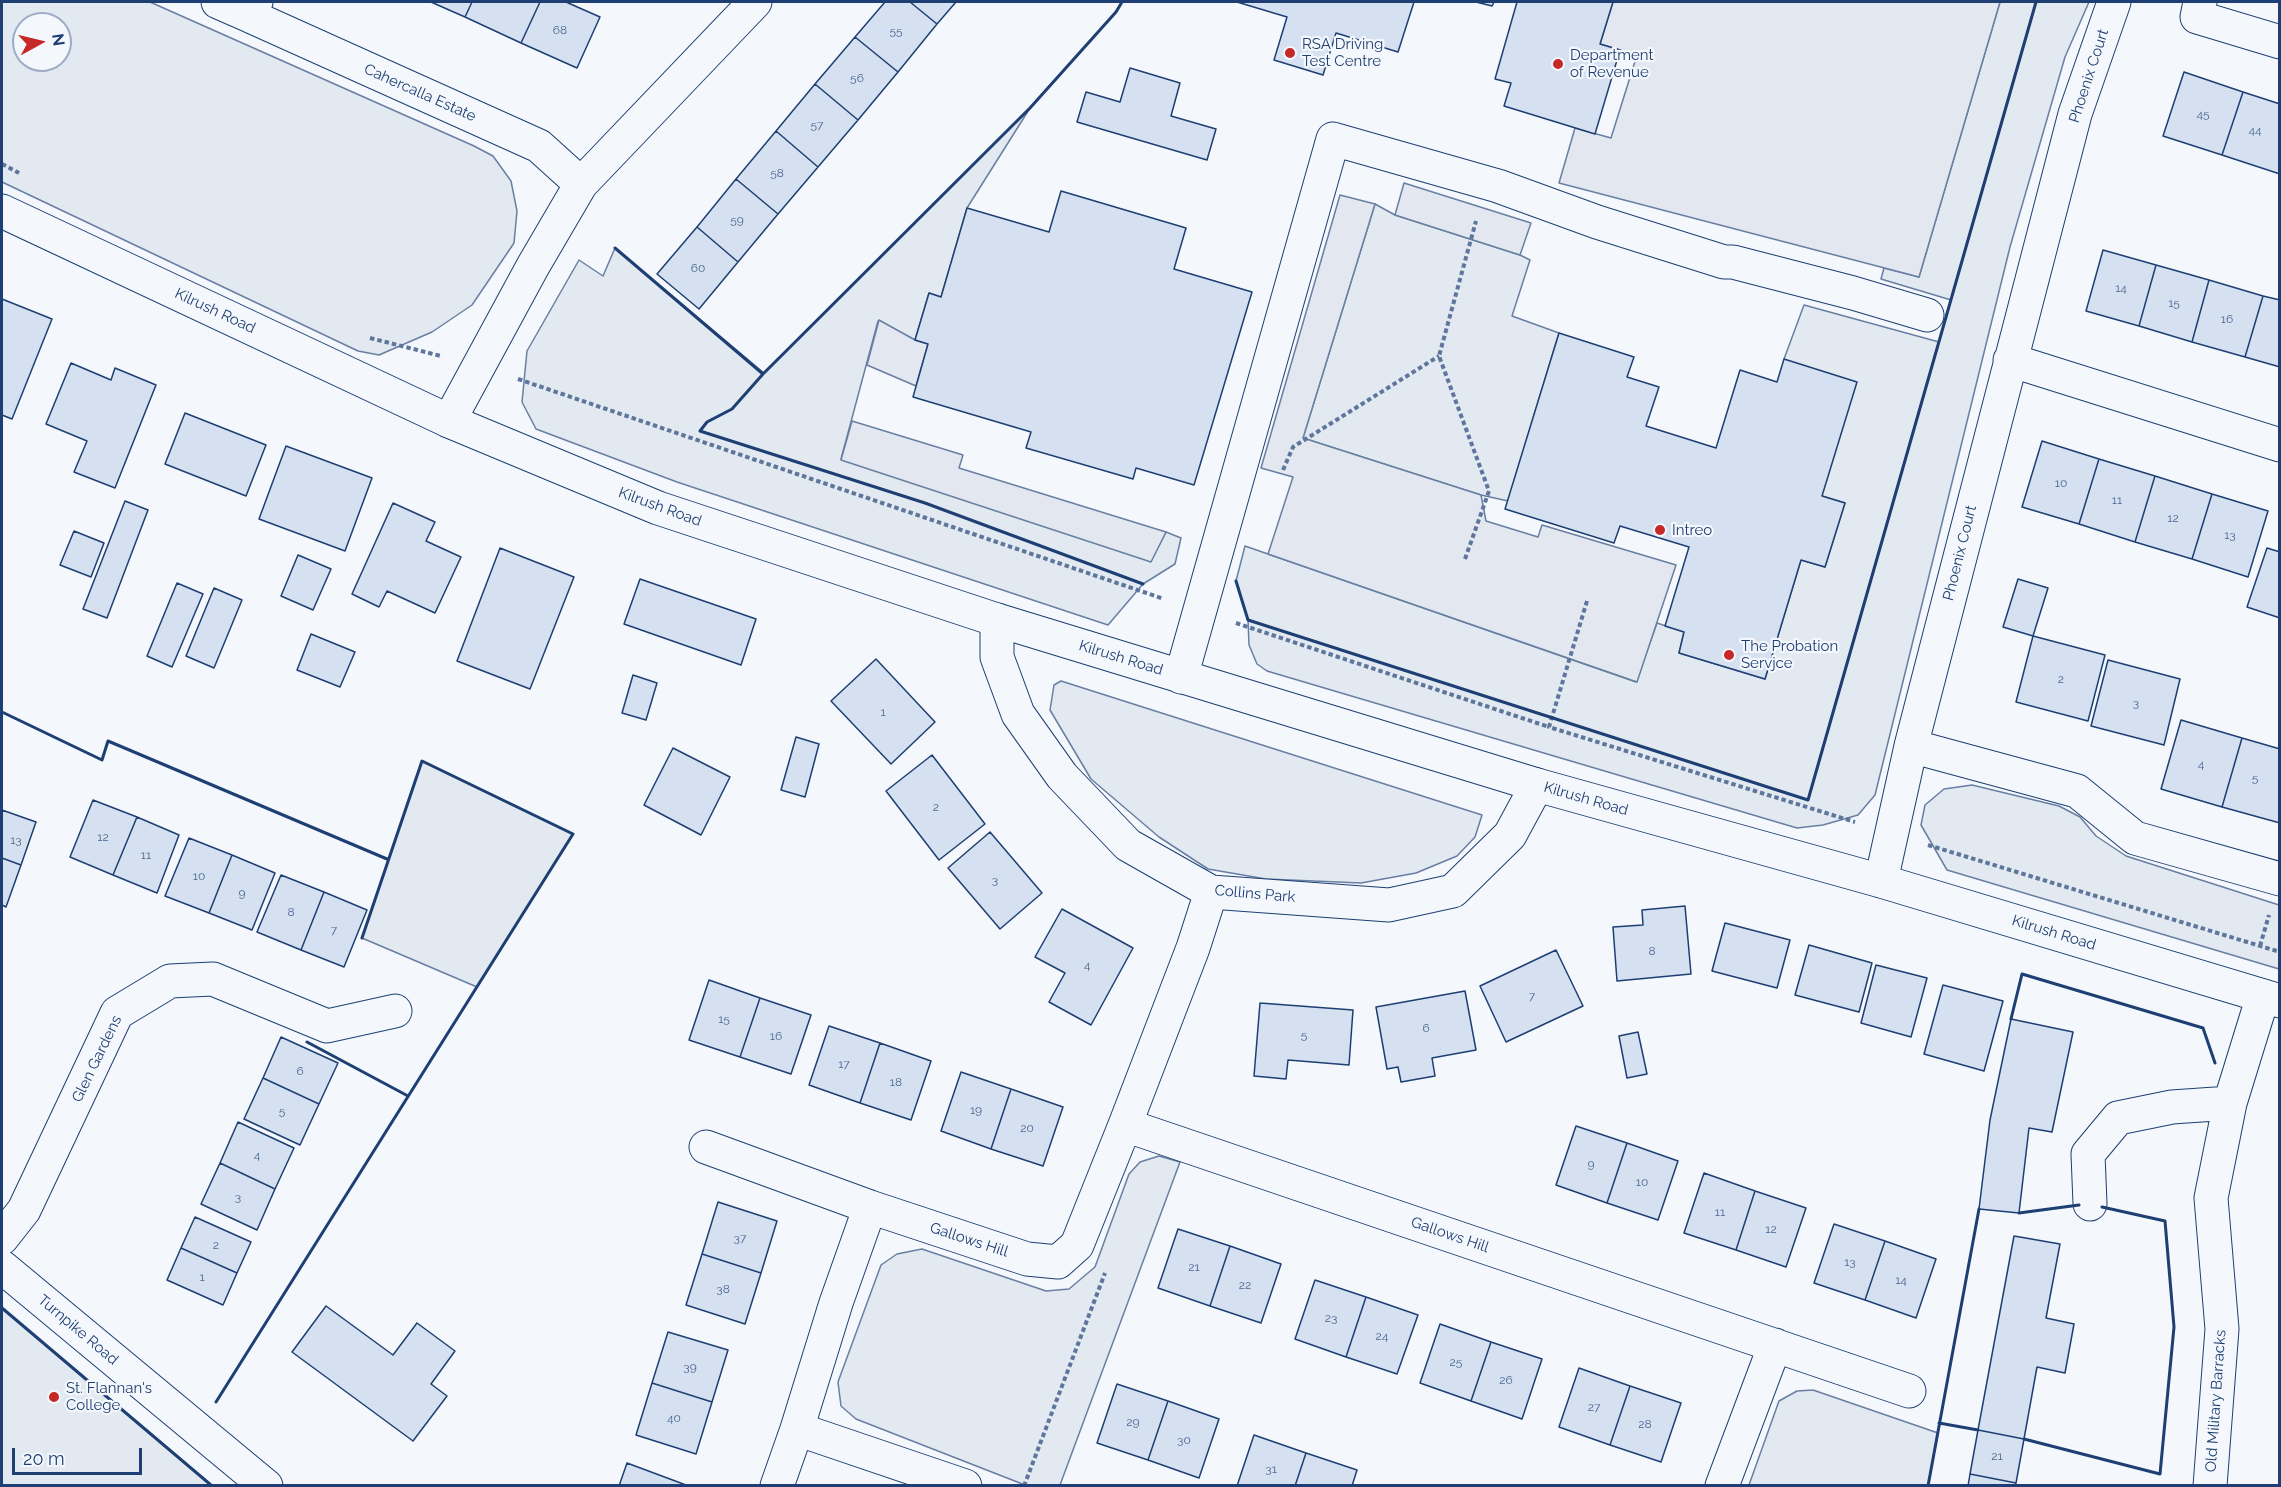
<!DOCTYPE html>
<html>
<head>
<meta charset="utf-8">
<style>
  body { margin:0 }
  #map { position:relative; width:2281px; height:1487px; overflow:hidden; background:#f4f7fb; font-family:Raleway,sans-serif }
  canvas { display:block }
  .frame { position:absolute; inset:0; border:3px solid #1d3f73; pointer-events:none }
  .north { position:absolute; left:12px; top:12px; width:60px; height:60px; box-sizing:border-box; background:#f4f7fb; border:2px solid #9eadc5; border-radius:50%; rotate:82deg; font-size:16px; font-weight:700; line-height:24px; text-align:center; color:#1d3f73 }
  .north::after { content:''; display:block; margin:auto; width:21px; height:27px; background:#c62828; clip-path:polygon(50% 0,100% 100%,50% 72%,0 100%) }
  .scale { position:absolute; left:12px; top:1448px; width:130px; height:27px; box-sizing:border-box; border:3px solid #1d3f73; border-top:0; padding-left:8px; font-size:18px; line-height:21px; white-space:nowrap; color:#1d3f73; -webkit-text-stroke:4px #f4f7fb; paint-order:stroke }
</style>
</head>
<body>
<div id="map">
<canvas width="2281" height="1487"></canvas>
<div class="frame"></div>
<div class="north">N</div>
<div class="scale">20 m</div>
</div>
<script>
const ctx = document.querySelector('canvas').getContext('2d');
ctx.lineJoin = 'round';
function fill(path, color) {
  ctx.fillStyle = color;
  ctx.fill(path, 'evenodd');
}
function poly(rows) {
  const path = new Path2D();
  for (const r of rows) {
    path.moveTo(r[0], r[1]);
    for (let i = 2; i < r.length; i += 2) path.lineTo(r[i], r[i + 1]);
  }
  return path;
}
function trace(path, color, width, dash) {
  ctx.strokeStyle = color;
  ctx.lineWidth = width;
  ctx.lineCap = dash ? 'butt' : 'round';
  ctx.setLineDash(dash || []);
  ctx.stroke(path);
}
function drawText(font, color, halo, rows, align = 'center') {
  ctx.font = font + ' Raleway,sans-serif';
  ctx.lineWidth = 4.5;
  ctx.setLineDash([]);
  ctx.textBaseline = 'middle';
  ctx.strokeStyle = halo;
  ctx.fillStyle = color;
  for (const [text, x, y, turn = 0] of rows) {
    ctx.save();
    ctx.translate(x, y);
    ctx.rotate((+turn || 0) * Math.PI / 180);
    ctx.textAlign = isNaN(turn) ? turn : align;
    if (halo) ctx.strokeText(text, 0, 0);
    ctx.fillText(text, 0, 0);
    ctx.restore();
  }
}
const green = poly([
  [2,2,150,2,474,146,493,156,511,181,517,211,514,243,472,305,432,332,379,355,358,351,2,182,2,2],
  [24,24,60,24,60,60,24,60,24,24],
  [2000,2,2089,2,2065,57,2010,247,1875,795,1858,815,1823,825,1797,828,1267,671,1257,664,1249,645,1248,620,1236,581,1245,546,1636,682,1657,623,1684,632,1679,653,1765,679,1801,560,1825,567,1845,503,1822,496,1784,359,1804,305,1939,342,1951,300,1881,279,1884,268,1919,277,2000,2],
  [1030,108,967,208,941,297,929,293,915,340,878,321,841,459,1151,561,1166,532,1181,538,1175,564,1143,584,1108,625,677,482,536,429,522,402,527,351,579,260,603,276,615,248,764,373,1030,108],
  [1375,204,1395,215,1520,255,1530,260,1512,316,1559,333,1508,501,1481,495,1303,438,1375,204],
  [1061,681,1482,815,1475,837,1457,856,1416,873,1361,883,1266,879,1208,869,1159,837,1091,779,1050,710,1054,685,1061,681],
  [422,761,573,834,477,987,362,938,422,761],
  [1972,785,2059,806,2080,817,2096,836,2126,856,2279,905,2279,969,1947,870,1921,825,1925,805,1944,789,1972,785],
  [1159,1156,1180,1162,1060,1485,1025,1485,856,1419,841,1406,838,1382,881,1265,897,1254,922,1249,1046,1291,1069,1289,1095,1267,1129,1174,1140,1162,1159,1156],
  [2,1308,212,1485,2,1485,2,1308],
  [1813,1390,1938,1433,1928,1485,1749,1485,1779,1401,1797,1391,1813,1390]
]);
fill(green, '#e3e9f0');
trace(green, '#687fa3', 1.5);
const parking = poly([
  [1613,2,2000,2,1919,277,1559,183,1575,128,1611,138,1637,55,1600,44,1613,2],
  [1404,183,1531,223,1520,255,1395,215,1404,183],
  [1340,195,1375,204,1303,438,1481,495,1486,521,1538,537,1542,525,1676,565,1637,682,1268,554,1293,477,1261,468,1340,195],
  [879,320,915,340,928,344,916,386,867,365,879,320],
  [852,421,963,455,959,468,1166,532,1151,562,841,460,852,421]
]);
fill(parking, '#e3e8f0');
trace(parking, '#687fa3', 1.5);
const building = poly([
  [431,2,472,2,465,17,431,2],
  [472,2,540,2,521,43,465,17,472,2],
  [540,2,566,2,600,17,577,68,521,43,540,2],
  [885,2,910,2,937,24,898,72,855,37,885,2],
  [910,2,956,2,937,24,910,2],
  [1237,2,1414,2,1398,52,1336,33,1323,75,1274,60,1287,17,1237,2],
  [1476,2,1494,2,1492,6,1476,2],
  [1517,2,1613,2,1600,44,1620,50,1595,134,1504,106,1511,83,1495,79,1517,2],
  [855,37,898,72,858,120,815,84,855,37],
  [1130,68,1180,83,1171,116,1216,129,1207,160,1077,122,1086,92,1120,102,1130,68],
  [2184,72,2243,92,2222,155,2163,136,2184,72],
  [815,84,858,120,818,167,776,131,815,84],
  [2243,92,2280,104,2280,174,2222,155,2243,92],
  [776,131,818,167,778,214,736,179,776,131],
  [736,179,778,214,738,262,697,227,736,179],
  [1061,191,1186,228,1174,269,1252,292,1194,485,1136,468,1133,479,1026,448,1031,432,913,397,928,344,915,340,929,293,941,297,967,208,1049,232,1061,191],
  [697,227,738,262,699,309,657,274,697,227],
  [2103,250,2156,265,2139,326,2086,311,2103,250],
  [2156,265,2209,280,2192,342,2139,326,2156,265],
  [2209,280,2263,296,2245,357,2192,342,2209,280],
  [2263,296,2280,300,2280,367,2245,357,2263,296],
  [2,299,52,319,12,419,2,415,2,299],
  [1559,333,1634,357,1627,377,1659,387,1646,426,1716,448,1740,370,1777,382,1784,359,1857,382,1822,496,1845,503,1825,567,1801,560,1765,679,1679,653,1684,632,1665,626,1689,547,1620,526,1614,543,1505,509,1559,333],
  [71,363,111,380,115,368,156,385,115,488,74,472,87,441,46,424,71,363],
  [185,413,266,445,246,496,165,464,185,413],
  [2042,441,2099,459,2079,524,2022,507,2042,441],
  [286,446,372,478,345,551,259,519,286,446],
  [2099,459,2155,476,2135,542,2079,524,2099,459],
  [2155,476,2212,494,2192,559,2135,542,2155,476],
  [2212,494,2268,511,2248,577,2192,559,2212,494],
  [125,501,148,510,107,618,83,609,125,501],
  [393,503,435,522,426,541,461,557,435,613,387,591,379,607,352,594,393,503],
  [74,531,104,543,91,577,60,565,74,531],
  [500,548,574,577,530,689,457,661,500,548],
  [2267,548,2280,552,2280,618,2247,607,2267,548],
  [298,555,331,569,313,610,281,596,298,555],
  [640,579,756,619,741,665,624,624,640,579],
  [2018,579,2048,588,2033,636,2003,627,2018,579],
  [177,583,203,594,172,667,147,656,177,583],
  [214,588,242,600,214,668,186,656,214,588],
  [311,634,355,652,340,687,297,670,311,634],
  [2033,636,2105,655,2088,721,2016,702,2033,636],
  [876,659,935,722,891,764,831,701,876,659],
  [2108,660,2180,679,2164,745,2091,726,2108,660],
  [633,675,657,683,646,720,622,713,633,675],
  [2181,720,2242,738,2222,807,2161,789,2181,720],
  [796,737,819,744,805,797,781,790,796,737],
  [2242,738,2280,749,2280,823,2222,807,2242,738],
  [673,748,730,777,701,835,644,805,673,748],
  [932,755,985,824,939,860,886,791,932,755],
  [93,800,137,817,113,875,70,857,93,800],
  [2,810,36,822,21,865,2,858,2,810],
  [137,817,179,835,157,893,113,875,137,817],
  [990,832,1042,893,1000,929,948,868,990,832],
  [189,838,232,855,209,913,165,896,189,838],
  [232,855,275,873,252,930,209,913,232,855],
  [2,858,21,865,6,907,2,905,2,858],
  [281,875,324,892,301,950,257,932,281,875],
  [324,892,367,910,344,967,301,950,324,892],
  [1685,906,1691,974,1617,981,1613,927,1643,925,1642,910,1685,906],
  [1062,909,1133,948,1091,1025,1049,1002,1065,973,1035,957,1062,909],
  [1725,923,1790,940,1777,988,1712,971,1725,923],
  [1809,945,1872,963,1859,1012,1795,995,1809,945],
  [1556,950,1583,1006,1506,1042,1480,986,1556,950],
  [1876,965,1927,978,1911,1037,1861,1023,1876,965],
  [709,980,760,998,740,1057,689,1040,709,980],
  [1943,985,2003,1001,1984,1071,1924,1054,1943,985],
  [1465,991,1476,1050,1432,1058,1435,1076,1401,1082,1398,1067,1387,1069,1376,1007,1465,991],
  [760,998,811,1015,791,1074,740,1057,760,998],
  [1260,1003,1353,1010,1349,1065,1288,1060,1286,1079,1254,1076,1260,1003],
  [2011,1019,2073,1032,2052,1132,2029,1128,2019,1213,1979,1209,1990,1120,2011,1019],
  [829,1026,880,1043,860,1103,809,1085,829,1026],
  [1638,1032,1647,1074,1627,1078,1619,1036,1638,1032],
  [281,1037,338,1063,319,1104,263,1078,281,1037],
  [880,1043,931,1061,911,1120,860,1103,880,1043],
  [961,1072,1011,1089,991,1149,941,1131,961,1072],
  [263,1078,319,1104,300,1145,244,1119,263,1078],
  [1011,1089,1063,1107,1043,1166,991,1149,1011,1089],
  [238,1122,294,1148,275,1189,220,1163,238,1122],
  [1576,1126,1627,1143,1607,1203,1556,1185,1576,1126],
  [1627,1143,1678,1161,1658,1220,1607,1203,1627,1143],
  [220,1163,275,1189,257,1230,201,1204,220,1163],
  [1704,1173,1755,1191,1736,1250,1684,1233,1704,1173],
  [1755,1191,1806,1208,1786,1267,1736,1250,1755,1191],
  [718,1202,777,1221,761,1273,702,1254,718,1202],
  [195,1217,251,1242,237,1273,181,1248,195,1217],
  [1834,1224,1885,1241,1865,1300,1814,1283,1834,1224],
  [1178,1229,1230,1246,1210,1306,1158,1288,1178,1229],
  [2014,1236,2060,1244,2046,1318,2074,1324,2065,1373,2037,1367,2024,1439,1978,1430,2014,1236],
  [1885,1241,1936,1259,1916,1318,1865,1300,1885,1241],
  [1230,1246,1281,1264,1261,1323,1210,1306,1230,1246],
  [181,1248,237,1273,223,1305,167,1280,181,1248],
  [702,1254,761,1273,745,1324,686,1305,702,1254],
  [1315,1280,1366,1297,1346,1357,1295,1339,1315,1280],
  [1366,1297,1418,1315,1397,1374,1346,1357,1366,1297],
  [326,1306,393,1355,417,1323,455,1351,431,1384,447,1396,413,1441,292,1352,326,1306],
  [1440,1324,1491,1342,1471,1401,1420,1383,1440,1324],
  [668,1332,728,1350,712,1402,652,1383,668,1332],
  [1491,1342,1542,1359,1522,1419,1471,1401,1491,1342],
  [1579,1368,1630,1386,1610,1445,1559,1427,1579,1368],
  [652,1383,712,1402,696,1454,636,1435,652,1383],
  [1117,1384,1168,1401,1148,1460,1097,1443,1117,1384],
  [1630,1386,1681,1403,1661,1462,1610,1445,1630,1386],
  [1168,1401,1219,1419,1199,1478,1148,1460,1168,1401],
  [1978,1430,2024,1439,2016,1483,1970,1474,1978,1430],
  [1254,1435,1306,1453,1295,1486,1237,1486,1254,1435],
  [1306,1453,1357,1470,1352,1486,1295,1486,1306,1453],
  [627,1463,686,1485,686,1486,619,1486,627,1463],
  [1970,1474,2016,1483,2015,1486,1968,1486,1970,1474]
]);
fill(building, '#d5e0f0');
trace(building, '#1d3f73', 1.5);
const minor = poly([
  [218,2,250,16,256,2],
  [2200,2,2197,17,2280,42],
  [250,16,539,146,581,184],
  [2010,360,2280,445],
  [449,421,533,266,581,184,755,2],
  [997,620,997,657,1018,714,1062,776,1128,845,1211,892,1389,905,1453,891,1510,835,1537,785],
  [1181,677,1333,139,1498,186,1597,222,1724,262,1733,262,1853,293,1927,315],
  [1911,746,2077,791,2135,838,2280,879],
  [1881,881,1911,746,2075,114,2114,2],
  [1211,892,1193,948,1125,1125,1909,1391],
  [706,1147,870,1207,1027,1259,1058,1262,1077,1245,1125,1125],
  [2090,1204,2088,1154,2118,1118,2172,1107,2230,1103],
  [870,1207,836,1303,797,1429,965,1486],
  [2,1238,24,1210,117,1013,170,981,213,979,327,1026,395,1011],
  [2,1267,266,1486],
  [777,1486,797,1429],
  [1722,1486,1775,1345],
  [2210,1486,2222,1329,2211,1198,2230,1103,2263,996]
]);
const secondary = poly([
  [2,211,449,421,658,508,997,620,1537,785,1881,881,2280,1001]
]);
trace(minor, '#1d3f73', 35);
trace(secondary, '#1d3f73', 35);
trace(poly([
  [2,164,19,173],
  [370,338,441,356],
  [518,379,1164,599],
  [1283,470,1293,447,1439,356],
  [1465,559,1489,491,1439,356,1476,221],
  [1587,601,1549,727,1855,822],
  [1236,623,1549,727],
  [1928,845,2280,952],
  [2260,946,2269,915],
  [1024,1486,1105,1273]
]), '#5e769c', 4, [4.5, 3]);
trace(minor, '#f4f7fb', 33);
trace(secondary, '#f4f7fb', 33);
trace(poly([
  [1122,2,1116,12,1030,108,763,374,732,409,707,422,700,431,925,503,1143,584],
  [615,248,763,374],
  [1236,581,1248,620,1808,800,2036,2],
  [2,712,102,760,108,741,387,859],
  [2011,1019,2022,974,2203,1028,2215,1063],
  [307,1042,408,1096],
  [2019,1213,2079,1205],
  [2,1308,212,1486],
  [216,1402,573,834,422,761,362,938],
  [1939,1423,1978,1430],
  [2024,1439,2160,1474,2174,1327,2165,1221,2102,1207],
  [1928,1486,1979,1209]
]), '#1d3f73', 3);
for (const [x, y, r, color] of [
  [1290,53,6,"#c62828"],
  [1558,64,6,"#c62828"],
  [1660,530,6,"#c62828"],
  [1729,655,6,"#c62828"],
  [54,1397,6,"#c62828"]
]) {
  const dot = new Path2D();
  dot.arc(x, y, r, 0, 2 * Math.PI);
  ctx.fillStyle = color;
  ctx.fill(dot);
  trace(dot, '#f4f7fb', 2);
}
drawText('12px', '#4b6792', null, [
  ["68",560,30],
  ["55",896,31],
  ["56",857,78],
  ["45",2203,114],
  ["57",817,125],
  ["44",2255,130],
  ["58",777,173],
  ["59",737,220],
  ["60",698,268],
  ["14",2121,288],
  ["15",2174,303],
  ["16",2227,319],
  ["10",2061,483],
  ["11",2117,500],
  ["12",2173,518],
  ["13",2230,535],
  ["2",2061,679],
  ["3",2136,703],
  ["1",883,712],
  ["4",2201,764],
  ["5",2255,778],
  ["2",936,807],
  ["12",103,837],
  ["13",16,840],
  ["11",146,855],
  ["10",199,876],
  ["3",995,880],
  ["9",242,893],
  ["8",291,912],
  ["7",334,930],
  ["8",1652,951],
  ["4",1087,965],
  ["7",1532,996],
  ["15",724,1019],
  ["6",1426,1028],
  ["5",1304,1035],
  ["16",776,1036],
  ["17",844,1064],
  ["6",300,1071],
  ["18",896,1082],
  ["19",976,1110],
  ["5",282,1111],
  ["20",1027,1128],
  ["4",257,1155],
  ["9",1591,1164],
  ["10",1642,1182],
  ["3",238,1197],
  ["11",1720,1212],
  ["12",1771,1229],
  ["37",740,1238],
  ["2",216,1245],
  ["13",1850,1262],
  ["21",1194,1267],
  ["1",202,1277],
  ["14",1901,1280],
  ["22",1245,1285],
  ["38",723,1289],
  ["23",1331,1318],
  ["24",1382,1336],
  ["25",1456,1362],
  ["39",690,1367],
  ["26",1506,1380],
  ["27",1594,1407],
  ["40",674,1418],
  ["29",1133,1422],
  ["28",1645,1424],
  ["30",1184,1440],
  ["21",1997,1456],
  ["31",1271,1469]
]);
drawText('15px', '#1d3f73', '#f4f7fb', [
  ["RSA Driving",1302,44],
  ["Test Centre",1302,61],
  ["Department",1570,55],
  ["of Revenue",1570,72],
  ["Intreo",1672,530],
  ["The Probation",1741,646],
  ["Servjce",1741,663],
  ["St. Flannan's",66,1388],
  ["College",66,1405]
], 'left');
drawText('15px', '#1d3f73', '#f4f7fb', [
  ["Phoenix Court",2089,76,-72],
  ["Cahercalla Estate",420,93,24],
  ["Kilrush Road",215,311,25],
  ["Kilrush Road",660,507,20],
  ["Phoenix Court",1960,553,-76],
  ["Kilrush Road",1121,658,17],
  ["Kilrush Road",1586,799,16],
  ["Collins Park",1255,894,5],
  ["Kilrush Road",2054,933,17],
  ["Glen Gardens",97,1059,-64],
  ["Gallows Hill",1450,1235,19],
  ["Gallows Hill",969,1240,18],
  ["Turnpike Road",78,1330,40],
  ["Old Military Barracks",2216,1401,-86]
]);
</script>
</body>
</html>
